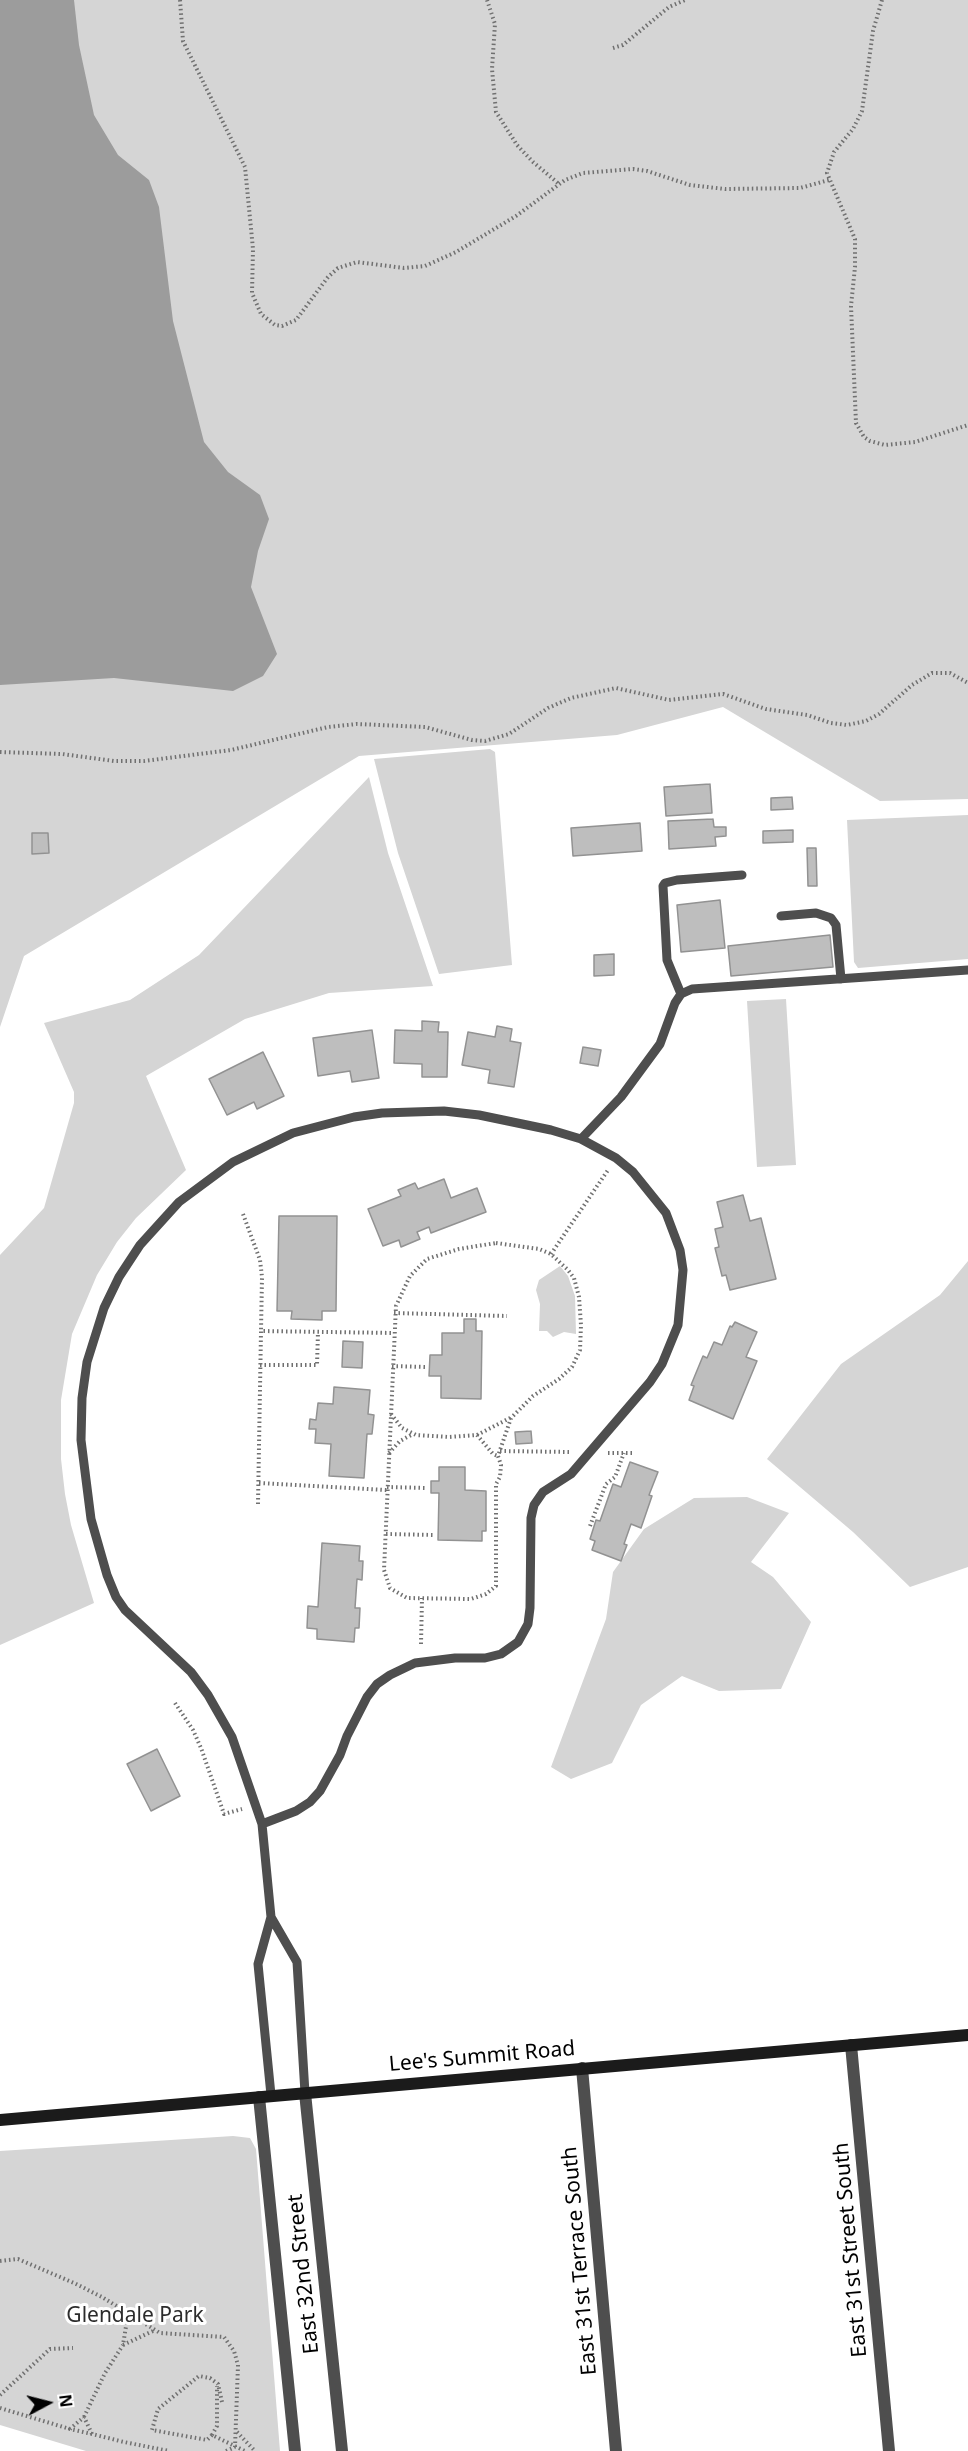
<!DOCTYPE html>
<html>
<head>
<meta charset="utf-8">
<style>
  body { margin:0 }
  #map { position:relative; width:968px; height:2451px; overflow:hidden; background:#fff; font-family:"Noto Sans",sans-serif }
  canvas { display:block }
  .north { position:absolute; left:18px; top:2373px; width:60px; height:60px; -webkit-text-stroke:4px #fff; paint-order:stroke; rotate:83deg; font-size:16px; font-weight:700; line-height:24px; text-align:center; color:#000 }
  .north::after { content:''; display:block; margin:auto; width:21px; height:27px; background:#000; clip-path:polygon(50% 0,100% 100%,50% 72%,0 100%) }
</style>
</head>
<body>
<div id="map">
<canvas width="968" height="2451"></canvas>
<div class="north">N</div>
</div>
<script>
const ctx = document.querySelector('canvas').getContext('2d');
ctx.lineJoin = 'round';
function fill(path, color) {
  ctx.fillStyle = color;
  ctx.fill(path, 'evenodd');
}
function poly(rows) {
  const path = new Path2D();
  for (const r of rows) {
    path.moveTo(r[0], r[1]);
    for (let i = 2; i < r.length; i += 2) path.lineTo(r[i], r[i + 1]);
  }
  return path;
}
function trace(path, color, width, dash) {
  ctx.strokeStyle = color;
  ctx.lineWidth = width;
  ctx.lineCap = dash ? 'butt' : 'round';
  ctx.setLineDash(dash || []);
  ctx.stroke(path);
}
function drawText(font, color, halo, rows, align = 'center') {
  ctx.font = font + ' "Noto Sans",sans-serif';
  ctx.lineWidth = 6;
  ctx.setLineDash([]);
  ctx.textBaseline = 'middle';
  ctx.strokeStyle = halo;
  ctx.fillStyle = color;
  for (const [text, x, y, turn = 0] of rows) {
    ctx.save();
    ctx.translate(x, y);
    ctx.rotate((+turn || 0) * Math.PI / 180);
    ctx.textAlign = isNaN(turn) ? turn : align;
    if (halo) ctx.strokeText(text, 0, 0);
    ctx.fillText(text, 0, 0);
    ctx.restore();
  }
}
fill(poly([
  [0,0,968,0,968,799,880,801,723,707,617,735,359,756,24,956,0,1027],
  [490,749,495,752,512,965,439,974,398,853,374,759],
  [369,777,388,853,433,986,329,993,245,1019,146,1076,186,1170,136,1218,117,1242,97,1275,72,1334,61,1400,61,1459,65,1494,71,1525,94,1603,0,1645,0,1255,44,1208,74,1103,74,1092,44,1023,130,1000,199,955],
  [968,815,968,959,858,968,854,962,847,820],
  [786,999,796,1165,757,1167,747,1001],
  [968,1261,968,1567,910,1587,853,1532,767,1459,841,1364,940,1295],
  [560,1266,568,1276,575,1296,576,1334,564,1332,553,1337,547,1331,539,1331,540,1304,536,1290,539,1280],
  [747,1497,789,1513,751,1562,773,1577,811,1622,781,1689,719,1691,682,1676,641,1705,612,1763,571,1779,551,1767,606,1619,613,1572,644,1529,694,1498],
  [233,2136,250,2138,256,2149,280,2451,86,2451,0,2425,0,2151]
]), '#d5d5d5');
fill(poly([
  [0,0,74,0,79,45,94,115,118,155,149,180,159,207,173,321,204,442,228,472,260,495,269,519,258,551,251,587,277,654,263,676,233,691,114,678,0,685]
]), '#9c9c9c');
const building = poly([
  [710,784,712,813,666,816,664,787,710,784],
  [792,797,793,809,771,810,771,798,792,797],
  [713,819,714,827,726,827,726,836,715,837,716,846,669,849,668,821,713,819],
  [640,823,642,851,573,856,571,828,640,823],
  [793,830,793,842,763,843,763,831,793,830],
  [32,833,48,833,49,853,32,854,32,833],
  [807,848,816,848,817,886,808,886,807,848],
  [720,900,725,948,681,952,677,905,720,900],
  [830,935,833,967,731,976,728,946,830,935],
  [614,954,614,975,594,976,594,955,614,954],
  [422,1021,439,1022,438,1032,448,1032,447,1077,422,1077,422,1064,394,1063,395,1030,422,1031,422,1021],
  [497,1026,512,1029,510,1041,521,1043,514,1087,488,1083,490,1070,462,1065,468,1032,495,1037,497,1026],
  [372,1030,379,1078,352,1082,350,1071,318,1076,313,1038,372,1030],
  [583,1047,601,1050,598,1066,580,1063,583,1047],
  [263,1052,284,1096,257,1109,254,1102,227,1115,209,1079,263,1052],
  [444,1179,451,1198,477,1188,486,1212,431,1233,429,1227,417,1232,420,1239,401,1247,399,1240,383,1246,368,1209,401,1196,398,1190,415,1183,418,1189,444,1179],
  [743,1195,750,1221,761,1218,776,1279,730,1290,726,1275,722,1276,715,1248,719,1247,715,1229,723,1227,717,1202,743,1195],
  [279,1216,337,1216,336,1311,322,1311,322,1320,291,1319,292,1311,277,1311,279,1216],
  [464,1319,476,1319,476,1331,482,1331,481,1399,441,1398,441,1376,429,1376,430,1355,442,1355,442,1333,464,1333,464,1319],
  [735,1322,757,1332,746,1357,757,1361,733,1419,689,1400,694,1386,691,1385,703,1356,707,1358,714,1342,722,1345,730,1326,732,1327,735,1322],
  [343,1341,363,1342,362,1368,342,1367,343,1341],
  [334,1387,370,1390,368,1414,374,1415,372,1434,367,1434,364,1478,329,1476,331,1444,315,1443,316,1429,309,1429,310,1419,316,1420,318,1403,333,1404,334,1387],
  [531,1431,532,1443,516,1444,515,1432,531,1431],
  [630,1462,658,1472,649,1495,652,1496,641,1528,631,1524,624,1544,627,1545,621,1561,592,1550,595,1541,590,1539,596,1520,600,1521,613,1484,621,1487,630,1462],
  [439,1467,465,1467,465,1490,486,1491,486,1531,482,1531,482,1541,438,1540,439,1493,431,1493,431,1481,439,1481,439,1467],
  [322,1543,360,1546,359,1561,363,1561,362,1580,357,1579,355,1608,360,1608,359,1628,355,1628,354,1642,317,1639,317,1629,307,1628,308,1606,318,1607,322,1543],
  [157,1749,180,1796,151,1811,127,1764,157,1749]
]);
fill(building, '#bebebe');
trace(building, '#929292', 1.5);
trace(poly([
  [180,0,183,41,245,167,253,249,252,293,261,314,275,325,282,326,296,320,328,277,338,268,357,262,404,268,425,266,456,252,516,216,565,180,583,173,633,169,647,171,690,185,725,189,800,188,829,180],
  [487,0,495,24,492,69,496,112,517,145,533,162,559,184],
  [882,0,873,31,862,111,853,129,834,152,827,173,855,239,855,267,851,306,856,423,864,437,870,441,885,445,915,442,968,425],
  [613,48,623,45,669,7,685,0],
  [0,752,62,754,114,761,144,761,231,750,328,727,357,724,425,727,472,740,485,741,509,734,548,708,571,698,616,688,669,700,723,694,766,709,807,715,831,723,847,725,866,721,879,714,912,685,932,673,950,673,968,683],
  [243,1214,260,1260,262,1277,261,1331],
  [496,1243,539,1249,551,1254,568,1270,574,1278,579,1297,581,1325,580,1350,572,1367,559,1379,533,1396,511,1418,498,1456,501,1465,500,1477,496,1484,496,1586,486,1594,471,1599,407,1598,390,1588,384,1570,396,1306,410,1276,427,1259,459,1249,496,1243],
  [551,1254,608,1170],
  [394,1313,507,1316],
  [260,1365,317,1365,318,1332],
  [392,1366,427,1367],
  [391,1414,402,1428,416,1435,449,1437,477,1435,493,1454,498,1456],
  [477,1435,510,1418],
  [500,1451,571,1452],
  [389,1453,400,1441,413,1434],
  [608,1453,633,1453],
  [259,1483,387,1490],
  [387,1487,426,1488],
  [258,1504,261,1331,394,1333],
  [590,1526,606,1484,615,1477,624,1453],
  [386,1534,434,1535],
  [421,1644,422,1598],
  [175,1703,193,1730,201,1748,224,1814,242,1809],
  [0,2261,18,2259,74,2283,102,2297,160,2333,224,2337,234,2351,238,2365,235,2447],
  [128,2314,123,2345,155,2330],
  [0,2395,50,2349,73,2348],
  [222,2402,218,2384,210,2378,199,2376,158,2409,152,2430,207,2440,212,2435,245,2451],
  [0,2408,70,2429],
  [84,2417,105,2373,123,2345],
  [237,2432,255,2451],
  [92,2434,84,2417,70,2429,92,2434,124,2442,169,2451],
  [212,2435,217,2426,217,2386],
  [226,2451,235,2447]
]), '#707070', 4, [1.5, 3]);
trace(poly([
  [781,916,816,913,831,918,836,925,841,979],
  [681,994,667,960,663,886,665,883,677,880,742,875],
  [581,1139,621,1097,660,1044,675,1003,681,994,692,989,968,970],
  [262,1824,232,1737,208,1695,191,1672,125,1610,116,1597,107,1575,91,1519,81,1440,82,1398,87,1362,104,1308,119,1277,140,1245,179,1202,233,1162,293,1133,354,1117,382,1113,444,1111,479,1115,551,1130,581,1139,616,1158,633,1172,666,1213,680,1250,683,1270,678,1325,662,1364,650,1382,571,1474,543,1492,534,1505,531,1518,530,1608,528,1624,518,1642,501,1654,485,1658,455,1658,415,1663,390,1675,377,1684,367,1697,347,1736,340,1755,320,1791,310,1802,296,1811,262,1824,271,1917,258,1964,271,2095],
  [271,1917,297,1962,305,2093]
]), '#4e4e4e', 9);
trace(poly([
  [851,2045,889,2451],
  [582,2068,616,2451],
  [305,2093,342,2451],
  [259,2097,295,2451]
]), '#4e4e4e', 12);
trace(poly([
  [0,2120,968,2035]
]), '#1b1b1b', 12);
drawText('21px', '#000', '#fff', [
  ["Lee's Summit Road",482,2057,-5],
  ["East 31st Street South",851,2250,-95],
  ["East 31st Terrace South",580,2261,-95],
  ["East 32nd Street",304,2274,-96]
]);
drawText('21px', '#2c2c2c', '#fff', [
  ["Glendale Park",135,2316]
]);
</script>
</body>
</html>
